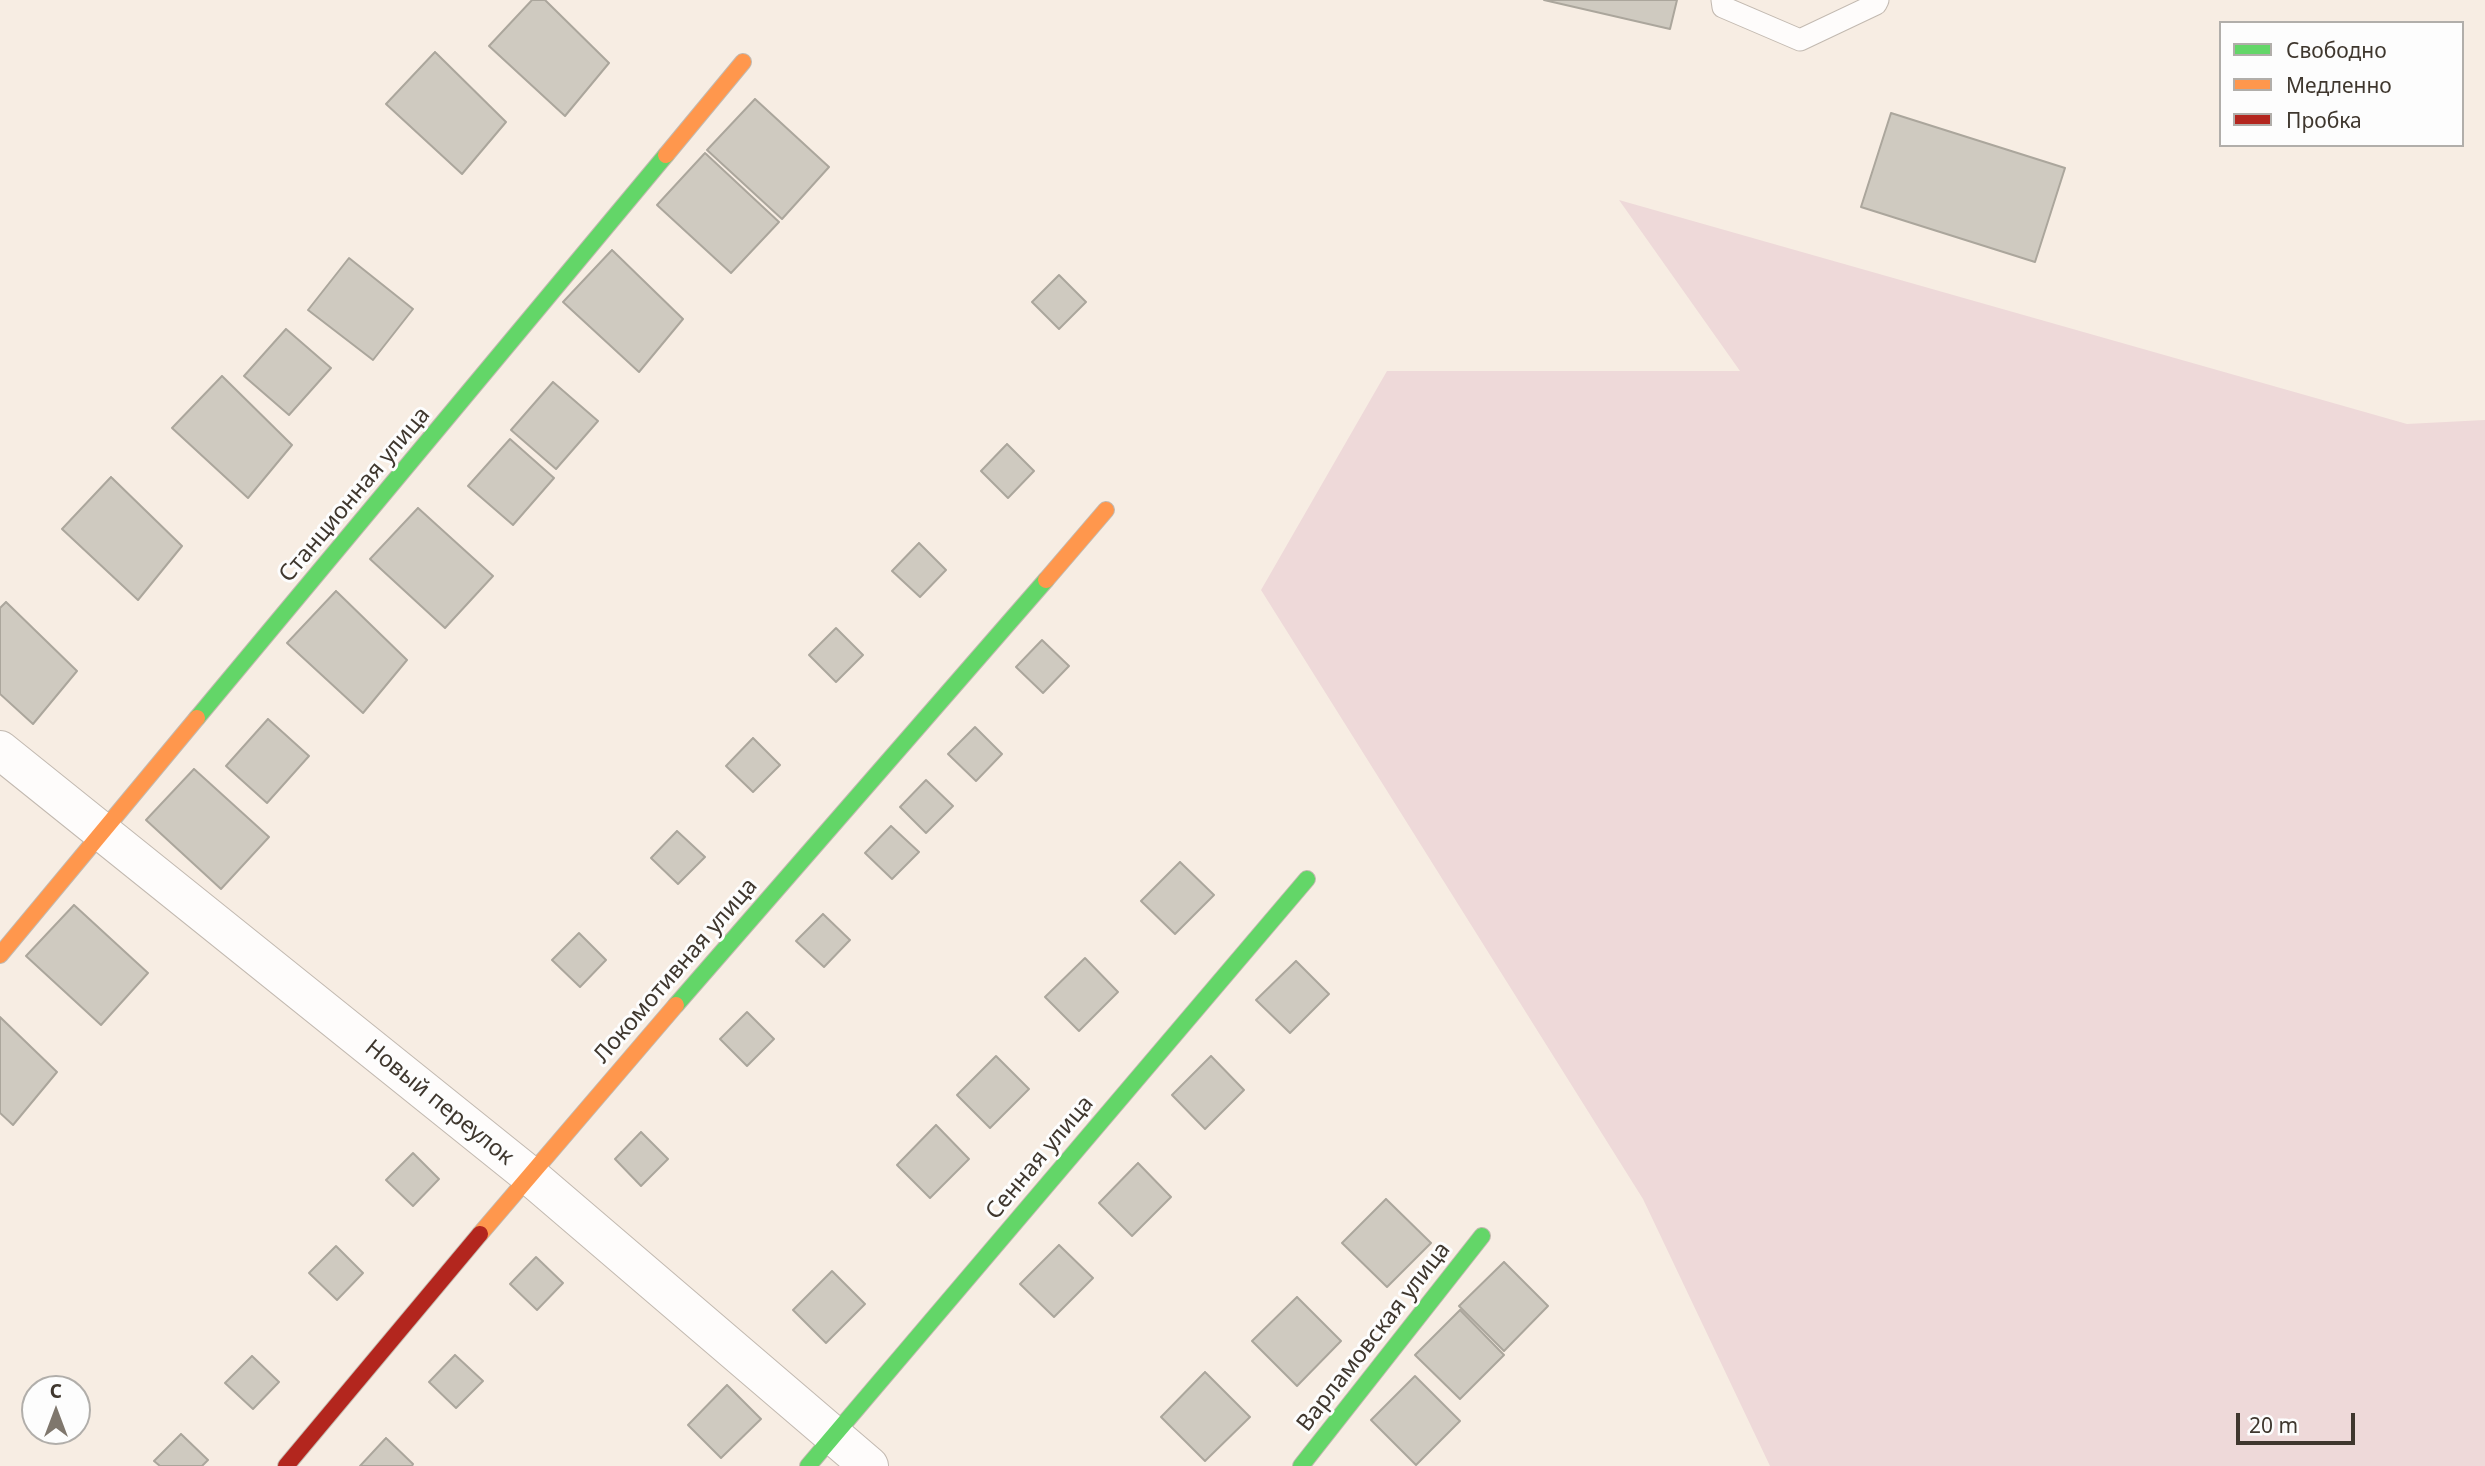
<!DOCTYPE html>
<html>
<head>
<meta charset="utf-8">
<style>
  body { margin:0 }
  #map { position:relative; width:2485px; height:1466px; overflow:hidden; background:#f7ede3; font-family:"Noto Sans",sans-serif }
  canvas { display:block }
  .legend { position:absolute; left:2219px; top:21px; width:245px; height:126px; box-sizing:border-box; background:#fdfdfd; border:2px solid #b1aeaa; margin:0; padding:9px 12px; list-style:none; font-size:21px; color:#3f372e }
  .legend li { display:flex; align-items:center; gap:14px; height:35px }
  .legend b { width:35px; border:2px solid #b1aeaa }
  .north { position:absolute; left:21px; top:1375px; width:70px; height:70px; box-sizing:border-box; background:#fdfdfd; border:2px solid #b1aeaa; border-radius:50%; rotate:0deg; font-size:19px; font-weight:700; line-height:28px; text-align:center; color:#3f372e }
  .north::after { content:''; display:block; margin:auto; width:24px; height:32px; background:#7f776d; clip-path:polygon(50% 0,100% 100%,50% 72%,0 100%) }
  .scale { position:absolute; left:2236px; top:1413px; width:119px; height:32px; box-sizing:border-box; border:4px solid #3f372e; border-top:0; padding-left:9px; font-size:21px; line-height:24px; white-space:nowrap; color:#3f372e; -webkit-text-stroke:5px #fdfdfd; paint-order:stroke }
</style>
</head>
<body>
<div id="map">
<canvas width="2485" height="1466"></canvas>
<ul class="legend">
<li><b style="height:9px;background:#63d668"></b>Свободно</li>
<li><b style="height:9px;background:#ff974d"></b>Медленно</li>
<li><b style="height:9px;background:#b3261e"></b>Пробка</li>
</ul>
<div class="north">С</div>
<div class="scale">20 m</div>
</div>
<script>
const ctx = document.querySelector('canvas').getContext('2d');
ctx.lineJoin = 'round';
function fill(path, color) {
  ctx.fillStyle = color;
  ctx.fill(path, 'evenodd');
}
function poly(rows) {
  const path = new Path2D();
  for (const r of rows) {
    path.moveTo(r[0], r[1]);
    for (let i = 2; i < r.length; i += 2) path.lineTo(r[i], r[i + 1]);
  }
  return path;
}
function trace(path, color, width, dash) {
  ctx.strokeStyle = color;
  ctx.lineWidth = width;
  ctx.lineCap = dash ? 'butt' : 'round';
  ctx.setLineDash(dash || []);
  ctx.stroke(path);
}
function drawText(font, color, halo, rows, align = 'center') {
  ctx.font = font + ' "Noto Sans",sans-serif';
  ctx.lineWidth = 6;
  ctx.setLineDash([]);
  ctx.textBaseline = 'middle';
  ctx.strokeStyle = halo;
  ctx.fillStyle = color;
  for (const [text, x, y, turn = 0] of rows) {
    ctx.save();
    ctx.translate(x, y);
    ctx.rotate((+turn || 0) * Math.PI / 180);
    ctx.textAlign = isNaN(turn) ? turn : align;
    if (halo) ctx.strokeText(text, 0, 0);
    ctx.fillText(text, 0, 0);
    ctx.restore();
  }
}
fill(poly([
  [1619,200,2407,424,2485,420,2485,1466,1770,1466,1643,1199,1261,590,1387,371,1740,371]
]), '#eed9d9');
const building = poly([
  [532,0,545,0,609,63,565,116,489,46,532,0],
  [1544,0,1677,0,1670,29,1544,0],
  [435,52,506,122,462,174,386,104,435,52],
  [755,99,829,167,782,219,707,150,755,99],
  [1891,113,2065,168,2035,262,1861,207,1891,113],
  [705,153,779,222,731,273,657,205,705,153],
  [612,250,683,319,639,372,563,302,612,250],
  [349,258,413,309,373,360,308,310,349,258],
  [1059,275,1086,302,1059,329,1032,302,1059,275],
  [286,329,331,368,289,415,244,376,286,329],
  [222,376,292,445,248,498,172,428,222,376],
  [553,382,598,421,556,469,511,430,553,382],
  [510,439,554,478,513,525,468,486,510,439],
  [1007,444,1034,471,1008,498,981,471,1007,444],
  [111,477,182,546,138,600,62,529,111,477],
  [418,508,493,576,445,628,370,559,418,508],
  [919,543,946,570,920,597,892,571,919,543],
  [336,591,407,660,363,713,287,643,336,591],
  [6,602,77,671,33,724,0,694,0,608,6,602],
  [836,628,863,655,836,682,809,655,836,628],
  [1042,640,1069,666,1043,693,1016,667,1042,640],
  [268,719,309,756,267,803,226,766,268,719],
  [975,727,1002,754,976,781,948,754,975,727],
  [753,738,780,765,753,792,726,766,753,738],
  [194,769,269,837,221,889,146,820,194,769],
  [926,780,953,806,926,833,900,807,926,780],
  [891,826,919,852,892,879,865,853,891,826],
  [677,831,705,857,678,884,651,858,677,831],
  [1180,862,1214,895,1175,934,1141,901,1180,862],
  [74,905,148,973,101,1025,26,956,74,905],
  [823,914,850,940,824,967,796,941,823,914],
  [579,933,606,960,580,987,552,960,579,933],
  [1085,958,1118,992,1079,1031,1045,997,1085,958],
  [1296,961,1329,994,1290,1033,1256,1000,1296,961],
  [747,1012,774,1039,747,1066,720,1039,747,1012],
  [0,1017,57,1072,13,1125,0,1113,0,1017],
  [996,1056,1029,1089,990,1128,957,1095,996,1056],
  [1211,1056,1244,1090,1205,1129,1172,1095,1211,1056],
  [936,1125,969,1159,930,1198,897,1165,936,1125],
  [641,1132,668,1159,641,1186,615,1159,641,1132],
  [413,1153,439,1179,413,1206,386,1180,413,1153],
  [1138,1163,1171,1197,1132,1236,1099,1203,1138,1163],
  [1386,1199,1431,1243,1387,1287,1342,1243,1386,1199],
  [1059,1245,1093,1278,1054,1317,1020,1284,1059,1245],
  [336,1246,363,1273,337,1300,309,1273,336,1246],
  [536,1257,563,1283,537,1310,510,1284,536,1257],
  [1504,1262,1548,1306,1504,1351,1459,1306,1504,1262],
  [832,1271,865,1304,826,1343,793,1310,832,1271],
  [1297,1297,1341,1341,1297,1386,1252,1341,1297,1297],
  [1460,1310,1504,1355,1460,1399,1415,1355,1460,1310],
  [455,1355,483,1381,456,1408,429,1382,455,1355],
  [252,1356,279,1382,253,1409,225,1383,252,1356],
  [1205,1372,1250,1417,1205,1461,1161,1417,1205,1372],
  [1415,1376,1460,1421,1416,1465,1371,1420,1415,1376],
  [727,1385,761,1419,721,1458,688,1425,727,1385],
  [181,1434,208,1460,202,1466,160,1466,154,1461,181,1434],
  [386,1438,413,1464,412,1466,360,1466,386,1438]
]);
fill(building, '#cfcac0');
trace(building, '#aba69c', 2);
const lane = poly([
  [1722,0,1723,7,1800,40,1876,4,1878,0]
]);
const street = poly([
  [0,750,529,1175,869,1466]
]);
const fast = poly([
  [197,718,666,155],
  [676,1005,1046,580],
  [808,1466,1307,879],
  [1301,1466,1482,1236]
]);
const slow = poly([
  [666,155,743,62],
  [1046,580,1106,510],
  [0,955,197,718],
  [480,1234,676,1005]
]);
const jam = poly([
  [286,1466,480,1234]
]);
trace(lane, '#c2b9b0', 23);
trace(street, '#c2b9b0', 40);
trace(fast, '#c2b9b0', 18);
trace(slow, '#c2b9b0', 18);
trace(jam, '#c2b9b0', 18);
trace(lane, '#fefcfb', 21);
trace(street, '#fefcfb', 38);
trace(fast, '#63d668', 16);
trace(slow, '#ff974d', 16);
trace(jam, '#b3261e', 16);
drawText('23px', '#3f372e', '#fdfdfd', [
  ["Станционная улица",355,495,-50],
  ["Локомотивная улица",676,971,-49],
  ["Новый переулок",439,1103,39],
  ["Сенная улица",1040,1158,-50],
  ["Варламовская улица",1374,1337,-52]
]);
</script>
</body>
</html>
